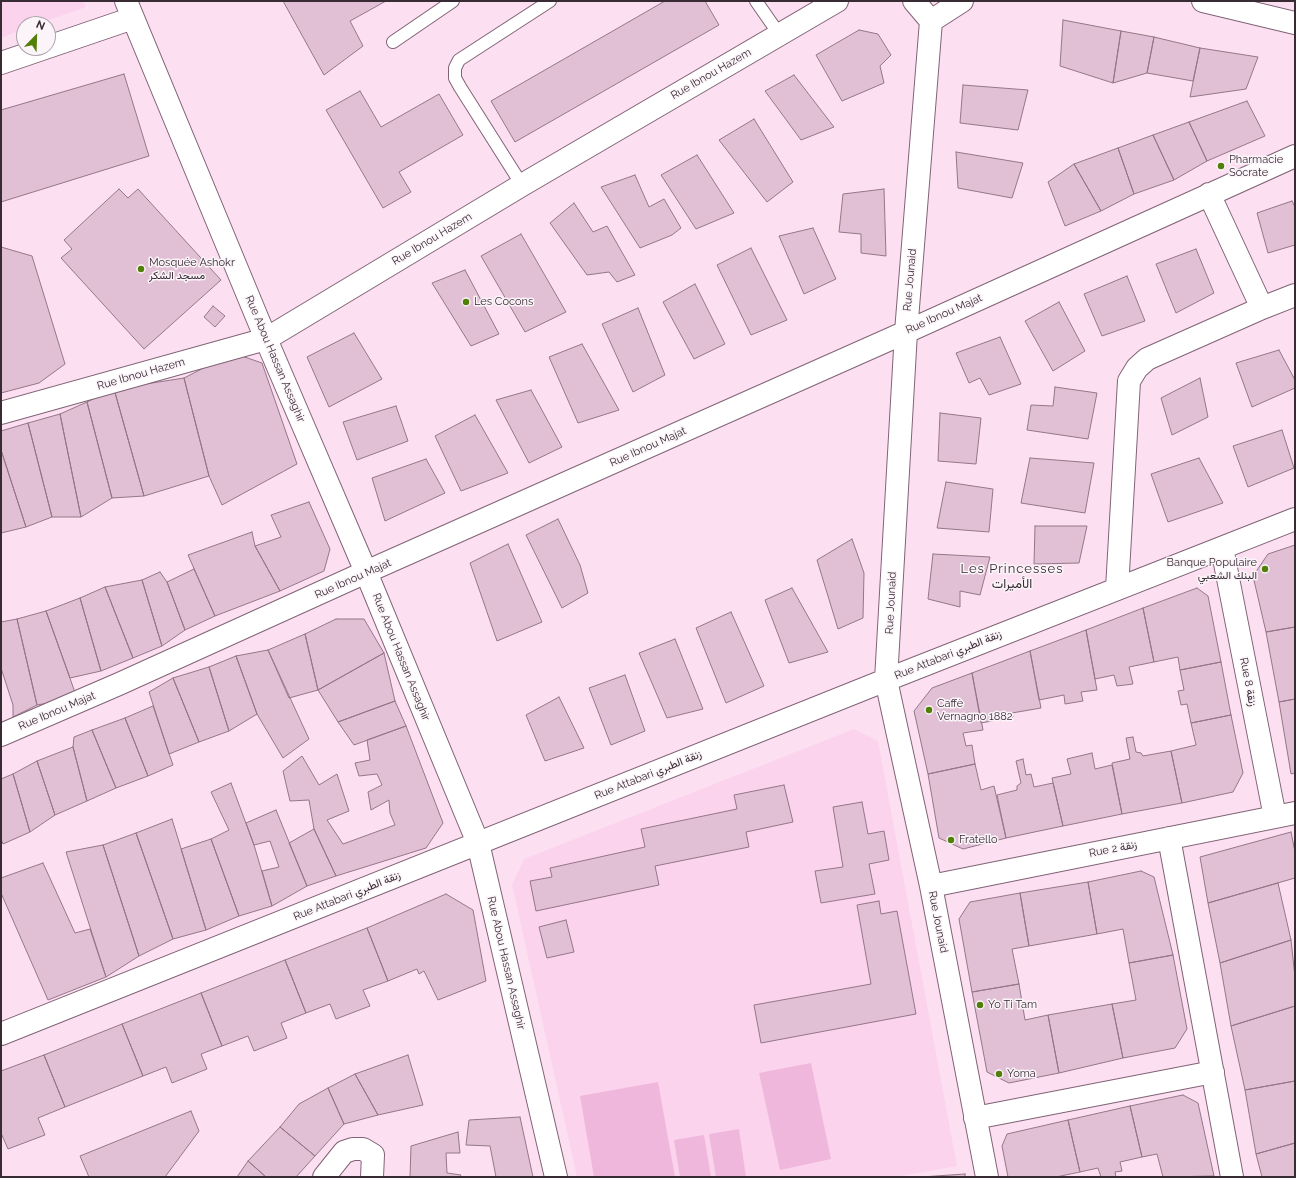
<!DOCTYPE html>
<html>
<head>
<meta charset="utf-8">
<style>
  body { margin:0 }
  #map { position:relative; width:1296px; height:1178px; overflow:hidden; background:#fce0f1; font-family:Raleway,sans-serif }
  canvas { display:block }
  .frame { position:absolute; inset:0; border:2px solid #382b33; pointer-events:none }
  .north { position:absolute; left:16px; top:16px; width:40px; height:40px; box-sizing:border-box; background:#fbf4f9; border:1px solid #ada4aa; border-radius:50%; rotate:23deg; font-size:11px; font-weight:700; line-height:16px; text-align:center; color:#382b33 }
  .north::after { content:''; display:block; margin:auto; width:14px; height:18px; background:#527f08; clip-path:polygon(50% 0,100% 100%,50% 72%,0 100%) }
</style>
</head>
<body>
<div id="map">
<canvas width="1296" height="1178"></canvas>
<div class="frame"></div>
<div class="north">N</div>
</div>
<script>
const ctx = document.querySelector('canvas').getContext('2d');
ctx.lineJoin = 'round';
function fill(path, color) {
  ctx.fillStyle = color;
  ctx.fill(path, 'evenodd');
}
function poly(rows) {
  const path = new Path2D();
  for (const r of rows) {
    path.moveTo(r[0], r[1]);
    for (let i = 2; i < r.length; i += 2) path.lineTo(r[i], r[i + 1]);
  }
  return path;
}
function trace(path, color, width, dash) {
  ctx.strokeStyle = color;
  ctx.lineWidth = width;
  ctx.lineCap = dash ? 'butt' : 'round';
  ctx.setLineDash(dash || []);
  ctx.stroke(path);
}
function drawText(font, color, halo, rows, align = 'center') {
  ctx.font = font + ' Raleway,Vazirmatn,sans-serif';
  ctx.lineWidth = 3;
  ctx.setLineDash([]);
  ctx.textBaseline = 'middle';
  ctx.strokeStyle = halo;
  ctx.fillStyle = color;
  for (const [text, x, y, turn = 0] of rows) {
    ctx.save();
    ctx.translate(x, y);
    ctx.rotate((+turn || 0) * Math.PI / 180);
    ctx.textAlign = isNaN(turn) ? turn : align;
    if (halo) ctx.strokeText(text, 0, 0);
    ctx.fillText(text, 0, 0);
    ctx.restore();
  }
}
fill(poly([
  [1,1,83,1,86,7,38,24,24,24,24,29,1,38],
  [854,729,878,741,957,1166,896,1177,577,1177,512,885,524,859]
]), '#fcd3ed');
fill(poly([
  [811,1063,831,1159,780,1170,759,1073],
  [658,1082,675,1177,594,1177,580,1096],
  [739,1129,746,1177,716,1177,709,1134],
  [704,1135,711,1177,680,1177,674,1140]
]), '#efb7db');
const building = poly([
  [283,1,386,1,350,21,363,46,324,75,283,1],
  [665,1,705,1,719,25,515,142,491,101,665,1],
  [1063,20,1121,31,1113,83,1060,66,1063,20],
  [859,30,878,34,891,55,880,66,884,83,842,101,816,55,859,30],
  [1121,31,1154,37,1147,73,1113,83,1121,31],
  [1154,37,1200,48,1193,81,1147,73,1154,37],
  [1200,48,1258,57,1246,89,1190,97,1200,48],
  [124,74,149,156,1,202,1,110,124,74],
  [794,75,834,127,801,140,765,91,794,75],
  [963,85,1028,90,1018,130,960,123,963,85],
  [360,91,381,127,439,94,463,135,399,172,411,192,383,208,326,110,360,91],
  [1247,101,1265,136,1207,161,1189,122,1247,101],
  [754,119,793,182,767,202,719,140,754,119],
  [1189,122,1207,161,1174,180,1153,135,1189,122],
  [1153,135,1174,180,1134,194,1118,148,1153,135],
  [1118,148,1134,194,1101,211,1074,164,1118,148],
  [956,152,1023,163,1012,198,958,188,956,152],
  [697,155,734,213,696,229,661,175,697,155],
  [1074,164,1101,211,1065,226,1048,182,1074,164],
  [635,175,649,207,664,199,681,228,672,235,640,248,601,187,635,175],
  [119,189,128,198,138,189,221,280,144,349,61,258,72,249,64,240,119,189],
  [884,189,886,256,861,253,861,234,839,232,843,194,884,189],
  [1292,201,1295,207,1295,245,1268,253,1257,213,1292,201],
  [574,203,593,232,607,226,635,275,617,282,609,272,587,275,550,223,574,203],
  [813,228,836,279,804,294,779,236,813,228],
  [521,234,566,312,525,332,481,256,521,234],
  [1,247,32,256,65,364,39,383,1,393,1,247],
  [751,248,787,320,751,335,717,265,751,248],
  [1196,249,1214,293,1176,313,1156,264,1196,249],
  [465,270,499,334,471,346,432,283,465,270],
  [1127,276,1145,321,1102,336,1084,294,1127,276],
  [695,284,725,344,694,359,663,302,695,284],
  [1059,302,1085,351,1053,371,1025,321,1059,302],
  [213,306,225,316,215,327,204,317,213,306],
  [638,308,665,375,633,392,602,324,638,308],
  [354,333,382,379,329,407,307,357,354,333],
  [1000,337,1021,384,989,395,980,378,969,383,956,353,1000,337],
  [582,344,619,410,578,423,549,357,582,344],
  [1279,350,1295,380,1295,388,1252,407,1236,363,1279,350],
  [233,353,262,363,297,464,222,505,209,476,184,378,233,353],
  [184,378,209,476,144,496,114,389,184,378],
  [1200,378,1208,417,1172,435,1161,398,1200,378],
  [1055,387,1097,393,1088,439,1027,430,1031,405,1053,406,1055,387],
  [114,389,144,496,112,498,87,402,114,389],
  [531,390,562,447,529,463,496,400,531,390],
  [87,402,112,498,81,517,60,414,87,402],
  [396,406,408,441,357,460,343,422,396,406],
  [940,413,981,418,976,464,938,461,940,413],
  [60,414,81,517,52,517,28,423,60,414],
  [475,415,508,473,461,491,435,436,475,415],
  [28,423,52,517,26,527,1,450,1,431,28,423],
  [1282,430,1294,468,1248,487,1233,446,1282,430],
  [1,450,26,527,1,533,1,450],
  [1030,458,1094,463,1085,513,1021,503,1030,458],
  [1199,458,1223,503,1168,522,1151,474,1199,458],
  [426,459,445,493,385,521,372,478,426,459],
  [946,482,993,489,989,532,937,528,946,482],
  [309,502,330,549,324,571,280,591,255,546,281,537,271,515,309,502],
  [558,519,580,565,588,593,562,608,526,535,558,519],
  [1035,526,1087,526,1079,563,1034,564,1035,526],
  [252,532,255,546,280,591,215,616,188,555,252,532],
  [852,539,864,573,863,618,838,629,817,560,852,539],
  [508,544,542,622,497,641,470,563,508,544],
  [1295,545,1295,627,1266,632,1253,576,1268,554,1295,545],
  [933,554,990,557,980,595,960,591,960,607,928,599,933,554],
  [194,569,215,616,185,630,167,582,194,569],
  [160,572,167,582,185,630,162,646,142,580,160,572],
  [142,580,162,646,133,658,105,587,142,580],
  [105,587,133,658,101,671,80,598,105,587],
  [792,588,828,652,789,663,765,600,792,588],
  [1197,588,1208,596,1221,662,1180,670,1178,657,1154,662,1143,608,1197,588],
  [80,598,101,671,70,678,46,611,80,598],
  [1143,608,1154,662,1129,667,1133,684,1117,686,1114,675,1095,679,1086,630,1143,608],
  [46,611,77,698,37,705,17,619,46,611],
  [731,612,764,686,726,703,696,628,731,612],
  [17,619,37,705,13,717,13,705,1,668,1,622,17,619],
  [336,619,364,619,384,653,318,690,305,634,336,619],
  [1295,627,1295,699,1279,702,1266,632,1295,627],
  [1086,630,1097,690,1081,692,1083,701,1065,704,1064,695,1039,700,1030,651,1086,630],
  [305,634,318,690,289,698,268,650,305,634],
  [675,639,703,709,667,718,639,653,675,639],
  [268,650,309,739,283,758,257,714,236,656,268,650],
  [1030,651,1041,708,1012,713,1013,717,981,723,972,673,1030,651],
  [384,653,395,701,338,722,318,690,384,653],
  [236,656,257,714,229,731,209,667,236,656],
  [1221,662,1231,715,1191,723,1187,704,1181,705,1178,691,1184,690,1180,670,1221,662],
  [209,667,229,731,199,742,173,678,209,667],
  [972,673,983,730,963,733,966,746,972,745,975,764,928,774,914,711,932,688,972,673],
  [625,675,645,731,611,745,589,688,625,675],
  [173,678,199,742,169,754,149,692,173,678],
  [559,697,584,748,545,761,526,715,559,697],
  [1295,699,1295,773,1291,774,1279,702,1295,699],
  [395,701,406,726,354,745,338,722,395,701],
  [153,706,173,765,148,776,125,718,153,706],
  [1231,715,1243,773,1233,792,1182,803,1171,751,1196,745,1191,723,1231,715],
  [125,718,148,776,116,788,92,730,125,718],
  [406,726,443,823,426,848,336,876,314,829,309,800,290,801,283,771,302,756,319,785,337,774,349,811,327,820,343,844,395,825,390,813,389,800,371,810,368,792,382,785,377,774,359,776,355,763,370,760,367,740,406,726],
  [92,730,116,788,87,801,73,747,74,737,92,730],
  [1133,737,1136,752,1141,753,1143,756,1171,751,1182,803,1122,814,1112,763,1130,759,1126,738,1133,737],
  [73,747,87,801,55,815,37,761,73,747],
  [1092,753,1095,769,1112,765,1122,814,1063,826,1052,778,1071,774,1067,759,1092,753],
  [1023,759,1026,775,1031,774,1034,787,1053,783,1063,826,1006,838,997,795,1017,790,1017,786,1021,783,1016,761,1023,759],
  [37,761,55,815,30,832,13,774,37,761],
  [975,764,981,790,994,786,1006,838,963,849,939,838,928,774,975,764],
  [13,774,30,832,3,844,1,839,1,779,13,774],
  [231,783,254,845,272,906,239,916,211,839,229,830,211,792,231,783],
  [784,785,793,822,746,832,749,847,655,866,659,885,536,911,530,881,552,877,550,868,645,847,641,829,737,809,734,795,784,785],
  [862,802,868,834,884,831,889,860,869,864,875,894,821,903,815,871,843,867,833,807,862,802],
  [276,810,307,886,272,906,262,871,279,867,270,841,254,845,246,823,276,810],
  [172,819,206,930,173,939,136,833,172,819],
  [314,829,336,876,307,886,289,843,314,829],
  [1291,832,1295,852,1295,878,1208,903,1200,857,1291,832],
  [136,833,173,939,139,956,103,845,136,833],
  [211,839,239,916,206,930,181,849,211,839],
  [103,845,139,956,106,977,66,852,103,845],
  [43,863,75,933,90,929,106,977,48,1000,1,893,1,878,43,863],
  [1141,871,1154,877,1173,955,1129,963,1123,929,1097,934,1088,882,1141,871],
  [1088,882,1097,934,1029,946,1020,893,1088,882],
  [1278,883,1291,940,1220,963,1208,903,1278,883],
  [1020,893,1029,946,1012,949,1019,984,972,992,959,919,970,902,1020,893],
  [446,894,473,910,486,981,438,1000,424,971,419,974,417,969,388,981,367,928,446,894],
  [879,901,881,914,897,911,916,1014,761,1043,754,1005,871,984,857,905,879,901],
  [566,920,574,952,547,958,539,927,566,920],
  [367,928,388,981,363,990,370,1006,336,1019,330,1004,306,1013,285,960,367,928],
  [1291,940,1295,977,1295,1006,1231,1026,1220,963,1291,940],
  [1173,955,1187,1029,1175,1048,1123,1058,1112,1004,1136,1000,1129,963,1173,955],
  [285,960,306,1013,281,1023,287,1038,254,1051,248,1036,222,1046,201,993,285,960],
  [1019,984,1025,1020,1048,1015,1059,1073,1009,1083,987,1072,972,992,1019,984],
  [201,993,222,1046,201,1054,207,1069,172,1083,166,1067,143,1076,122,1024,201,993],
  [1112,1004,1123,1058,1059,1073,1048,1015,1112,1004],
  [1295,1006,1295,1081,1245,1090,1231,1026,1295,1006],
  [122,1024,143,1076,65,1107,44,1055,122,1024],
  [44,1055,65,1107,38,1118,45,1135,8,1149,1,1133,1,1071,44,1055],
  [408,1055,423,1105,378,1115,355,1074,408,1055],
  [355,1074,378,1115,344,1124,328,1088,355,1074],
  [1295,1081,1295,1143,1256,1154,1245,1090,1295,1081],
  [328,1088,344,1124,315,1156,280,1127,299,1104,328,1088],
  [1183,1095,1198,1103,1214,1176,1163,1177,1157,1154,1142,1157,1130,1106,1183,1095],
  [1130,1106,1142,1157,1120,1162,1122,1171,1115,1172,1116,1177,1101,1177,1098,1168,1080,1172,1068,1120,1130,1106],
  [191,1111,199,1131,165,1177,89,1177,80,1156,191,1111],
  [520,1117,533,1177,496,1177,490,1146,466,1145,469,1120,520,1117],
  [1068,1120,1080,1172,1056,1177,1008,1177,1002,1146,1007,1134,1068,1120],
  [280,1127,315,1156,296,1177,266,1177,248,1161,280,1127],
  [458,1132,460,1153,446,1153,447,1173,461,1175,460,1177,410,1177,411,1146,458,1132],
  [1295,1143,1295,1177,1262,1177,1256,1154,1295,1143],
  [248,1161,266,1177,237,1177,248,1161],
  [965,1174,965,1177,921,1177,965,1174]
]);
fill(building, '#e1bfd4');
trace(building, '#957689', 1);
const service = poly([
  [756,1,779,34],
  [393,42,453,1],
  [522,185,460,87,455,78,455,68,459,60,550,1]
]);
const minor = poly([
  [126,1,266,339,366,572,478,843,556,1177],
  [914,1,931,21,962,1],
  [1203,1,1295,23],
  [931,21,906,332,886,680,931,886,987,1177],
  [48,47,133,18],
  [1,63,45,48],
  [1209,194,1262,308],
  [1,413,266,339,522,185,837,1],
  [1222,548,1275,817],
  [1117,589,1129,381,1137,368,1147,359,1262,308,1295,295],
  [1,735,119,684,366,572,906,332,1295,156],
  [1169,838,1232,1177],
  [931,886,1295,813],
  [1,1034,886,680,1295,519],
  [975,1118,1213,1072],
  [324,1177,344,1152,353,1149,363,1149,373,1155,372,1177]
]);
trace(service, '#806376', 14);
trace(minor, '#806376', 24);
trace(service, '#fff', 12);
trace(minor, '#fff', 22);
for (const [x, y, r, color] of [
  [1221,166,4,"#527f08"],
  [141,269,4,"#527f08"],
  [466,302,4,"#527f08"],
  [1265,569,4,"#527f08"],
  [929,710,4,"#527f08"],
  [951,840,4,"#527f08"],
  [980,1005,4,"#527f08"],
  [999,1074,4,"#527f08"]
]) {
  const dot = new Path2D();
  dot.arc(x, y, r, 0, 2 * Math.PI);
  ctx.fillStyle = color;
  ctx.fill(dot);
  trace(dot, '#fbf4f9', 1.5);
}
drawText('11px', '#382b33', '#fbf4f9', [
  ["Rue Ibnou Hazem",711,74,-30],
  ["Rue Ibnou Hazem",432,239,-31],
  ["Rue Jounaid",910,280,-85],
  ["Rue Ibnou Majat",944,314,-24],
  ["Rue Abou Hassan Assaghir",275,359,67],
  ["Rue Ibnou Hazem",141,374,-16],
  ["Rue Ibnou Majat",648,447,-24],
  ["Rue Ibnou Majat",353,579,-24],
  ["Rue Jounaid",891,603,-87],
  ["Rue Attabari زنقة الطبري",948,655,-22],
  ["Rue Abou Hassan Assaghir",401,657,68],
  ["Rue 8 زنقة",1248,682,79],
  ["Rue Ibnou Majat",57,711,-23],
  ["Rue Attabari زنقة الطبري",648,775,-22],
  ["Rue 2 زنقة",1113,849,-11],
  ["Rue Attabari زنقة الطبري",347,896,-22],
  ["Rue Jounaid",938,922,79],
  ["Rue Abou Hassan Assaghir",506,963,77]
]);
drawText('11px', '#382b33', '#fbf4f9', [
  ["Pharmacie",1229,160],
  ["Socrate",1229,173],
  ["Mosquée Ashokr",149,263],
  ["مسجد الشكر",149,276],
  ["Les Cocons",474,302],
  ["Banque Populaire",1257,563,"right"],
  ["البنك الشعبي",1257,576,"right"],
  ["Caffè",937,704],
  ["Vernagno 1882",937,717],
  ["Fratello",959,840],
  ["Yo Ti Tam",988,1005],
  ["Yoma",1007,1074]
], 'left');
ctx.letterSpacing = '1px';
drawText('13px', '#382b33', '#fbf4f9', [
  ["Les Princesses",1012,569],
  ["الأميرات",1012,584]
]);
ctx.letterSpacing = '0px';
</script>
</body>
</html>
